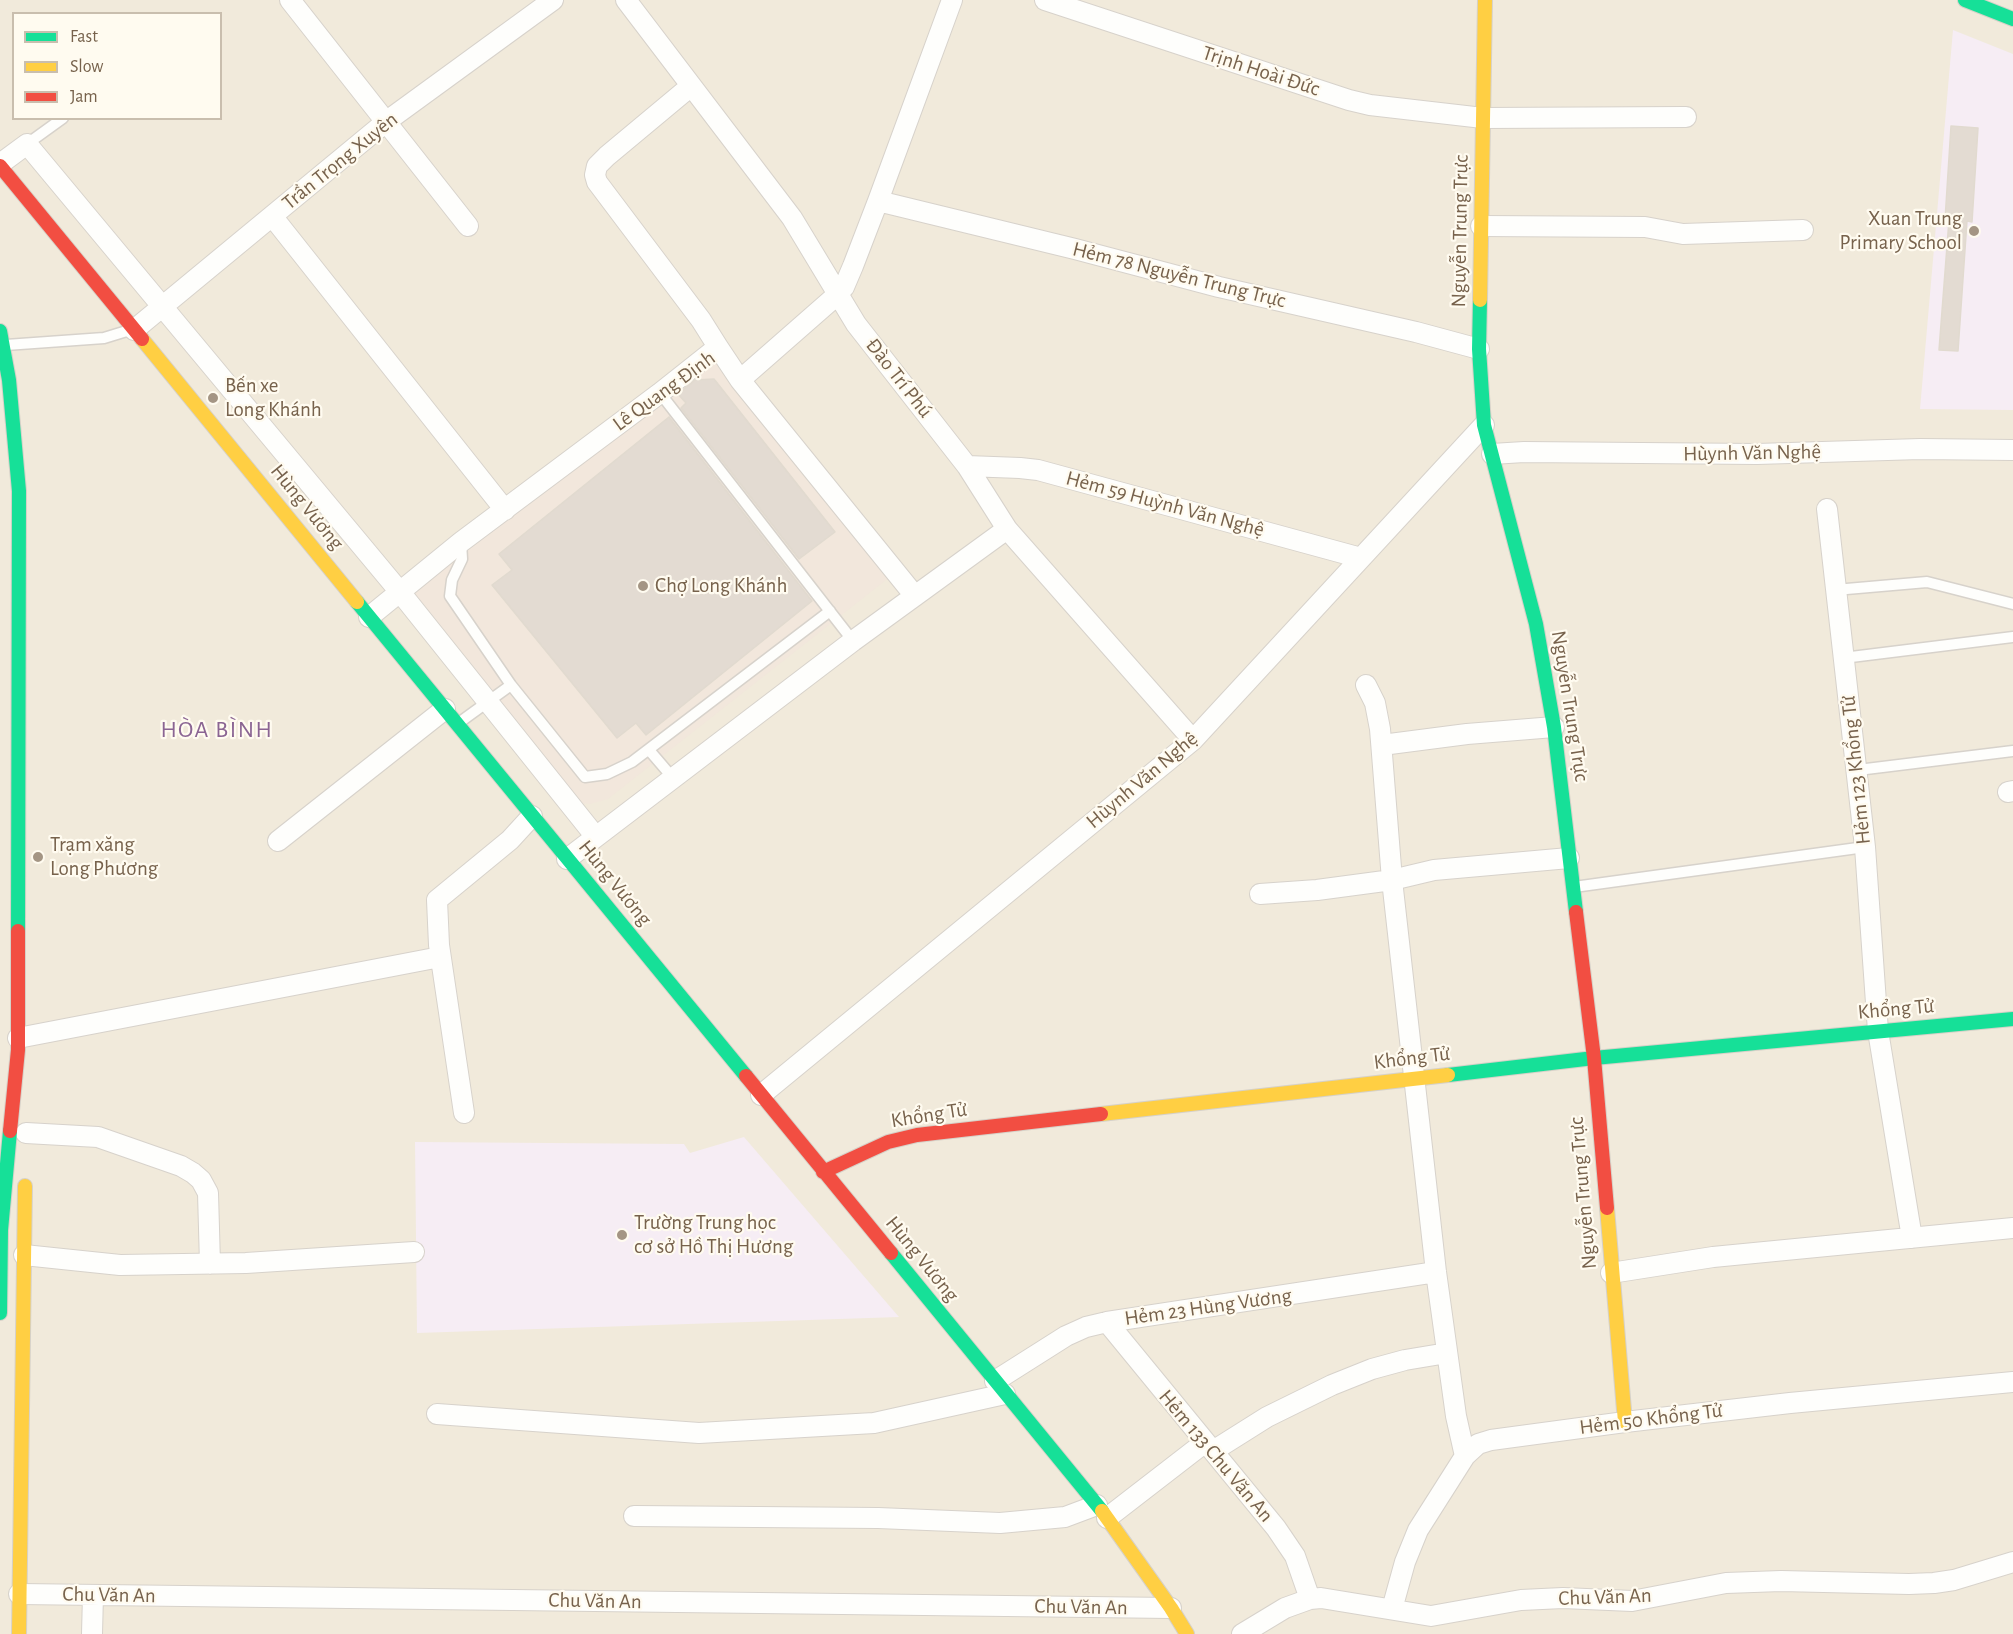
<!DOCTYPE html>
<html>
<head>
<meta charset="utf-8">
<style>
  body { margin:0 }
  #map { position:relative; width:2013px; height:1634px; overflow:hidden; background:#f8f5ed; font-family:"Alegreya Sans",sans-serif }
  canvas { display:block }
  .legend { position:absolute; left:12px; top:12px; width:210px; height:108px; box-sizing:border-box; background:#fffbf0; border:2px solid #c9beae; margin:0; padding:8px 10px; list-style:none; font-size:18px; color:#77624c }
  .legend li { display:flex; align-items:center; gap:12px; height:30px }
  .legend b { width:30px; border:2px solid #c9beae }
</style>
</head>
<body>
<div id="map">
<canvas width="2013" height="1634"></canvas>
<ul class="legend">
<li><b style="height:8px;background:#16e098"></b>Fast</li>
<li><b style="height:8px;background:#ffcf43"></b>Slow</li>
<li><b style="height:8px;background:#f24e42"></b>Jam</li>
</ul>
</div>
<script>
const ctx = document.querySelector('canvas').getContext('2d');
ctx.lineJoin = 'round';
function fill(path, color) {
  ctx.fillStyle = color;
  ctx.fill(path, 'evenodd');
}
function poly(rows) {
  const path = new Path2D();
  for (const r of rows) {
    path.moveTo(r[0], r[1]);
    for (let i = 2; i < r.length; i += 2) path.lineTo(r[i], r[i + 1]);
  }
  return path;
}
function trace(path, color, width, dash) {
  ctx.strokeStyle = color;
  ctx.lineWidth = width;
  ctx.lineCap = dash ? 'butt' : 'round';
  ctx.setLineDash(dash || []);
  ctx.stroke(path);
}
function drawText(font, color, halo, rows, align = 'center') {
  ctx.font = font + ' "Alegreya Sans",sans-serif';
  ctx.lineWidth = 4.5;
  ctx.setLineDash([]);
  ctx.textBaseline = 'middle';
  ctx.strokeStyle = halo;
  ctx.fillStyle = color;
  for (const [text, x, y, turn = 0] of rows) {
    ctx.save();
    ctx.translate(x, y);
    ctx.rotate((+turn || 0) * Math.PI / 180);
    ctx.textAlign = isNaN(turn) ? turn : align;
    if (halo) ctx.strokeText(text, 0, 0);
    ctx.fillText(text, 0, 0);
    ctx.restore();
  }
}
fill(poly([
  [0,0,2013,0,2013,1634,0,1634],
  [14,14,220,14,220,118,14,118]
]), '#f1eadb');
fill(poly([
  [716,357,895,573,608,799,590,804,580,803,407,596,411,576]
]), '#f2e7dc');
fill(poly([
  [1953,30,2013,54,2013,410,1920,409],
  [744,1137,899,1317,417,1333,415,1142,684,1144,690,1153]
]), '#f6edf4');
const building = poly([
  [1951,126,1978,128,1972,222,1967,221,1958,351,1939,350,1949,220,1945,220,1951,126],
  [714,379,835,532,799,559,681,408,686,403,678,394,695,380,714,379],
  [669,417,812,601,646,735,636,723,617,738,492,585,512,570,499,554,669,417]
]);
fill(building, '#e3dbd2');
trace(building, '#e1dacf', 1.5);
const lane = poly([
  [27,144,63,118],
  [6,345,104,338,130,330],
  [660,393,853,641],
  [461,542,462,559,452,580,450,596,511,685,585,777,607,774,632,762,830,611],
  [1835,590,1927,582,2013,604],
  [1843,658,2013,637],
  [460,722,511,685],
  [649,750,673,778],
  [1858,770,2013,751],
  [1574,887,1865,847]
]);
const street = poly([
  [290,0,468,226],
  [626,0,792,218,856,324,967,466,1007,529,1193,740],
  [1045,0,1349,100,1370,105,1483,118,1686,117],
  [691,86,607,156,597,166,595,175,597,182,701,320,718,347],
  [0,164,27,144,400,592,596,837],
  [878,201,1075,249,1219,287,1416,332,1479,349],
  [272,216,505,510],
  [1481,226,1645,227,1683,234,1803,230],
  [134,330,387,121,553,0],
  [740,380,915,596],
  [1492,454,1524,452,1757,454,1920,449,2013,450],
  [967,466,1020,468,1038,470,1361,558],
  [1827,509,1865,847,1878,1031,1912,1238],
  [369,617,461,542,660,393,718,347,740,380,837,295,844,287,853,266,878,201,952,0],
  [1366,685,1375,703,1380,729,1392,880,1436,1272,1456,1416,1465,1456],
  [1382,745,1467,734,1554,727],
  [2008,792,2013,791],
  [278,841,445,709],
  [567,859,853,641,1007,529],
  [1260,894,1317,890,1392,880,1434,870,1569,858],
  [18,1038,440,957],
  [761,1095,1193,740,1484,425],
  [464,1113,439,945,437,900,510,840,532,816],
  [26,1133,98,1137,181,1166,193,1173,201,1180,208,1193,210,1264],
  [24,1255,120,1265,246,1263,414,1252],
  [1611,1273,1713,1257,2013,1228],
  [1107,1322,1276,1528,1295,1556,1310,1599],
  [995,1381,1066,1336,1086,1327,1107,1322,1436,1272],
  [437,1414,699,1433,874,1423,1005,1394],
  [1213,1451,1267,1417,1332,1385,1372,1369,1405,1360,1447,1353],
  [634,1516,878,1518,1000,1523,1065,1517,1097,1505],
  [1107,1518,1204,1443],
  [19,1594,1171,1608],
  [1392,1609,1405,1562,1418,1530,1465,1456,1478,1444,1491,1440,1625,1422,1790,1403,2013,1382],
  [92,1634,93,1595],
  [1242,1634,1285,1608,1310,1599,1321,1598,1431,1616,1521,1600,1563,1598,1632,1601,1726,1583,1781,1581,1909,1584,1934,1583,1954,1580,2013,1562]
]);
const fast = poly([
  [1965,0,2013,19],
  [1480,300,1479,349,1484,425,1536,624,1554,727,1576,912],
  [0,331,9,380,19,491,18,931],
  [357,602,746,1076],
  [1448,1075,1594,1058,2013,1019],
  [891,1253,1102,1511],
  [0,1313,1,1230,10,1131]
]);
const slow = poly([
  [1480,300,1485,0],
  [142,339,357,602],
  [1101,1114,1448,1075],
  [1607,1208,1625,1422],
  [1102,1511,1171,1608,1187,1634],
  [19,1634,25,1186]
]);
const jam = poly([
  [0,166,142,339],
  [1576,912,1594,1058,1607,1208],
  [746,1076,891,1253],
  [10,1131,18,1050,18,931],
  [823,1172,888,1142,917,1135,1101,1114]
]);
trace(lane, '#d7d2cb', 13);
trace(street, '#d7d2cb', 22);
trace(fast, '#d6d1c8', 16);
trace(slow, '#d6d1c8', 16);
trace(jam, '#d6d1c8', 16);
trace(lane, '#fefefc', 10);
trace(street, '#fefefc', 20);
trace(fast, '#16e098', 14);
trace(slow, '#ffcf43', 14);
trace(jam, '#f24e42', 14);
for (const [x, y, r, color] of [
  [1974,231,6,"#a49584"],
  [213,398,6,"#a49584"],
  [643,586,6,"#a49584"],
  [38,857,6,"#a49584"],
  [622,1235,6,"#a49584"]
]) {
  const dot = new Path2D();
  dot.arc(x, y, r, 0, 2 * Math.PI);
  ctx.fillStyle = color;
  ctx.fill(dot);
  trace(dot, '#fffbf0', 2);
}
drawText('21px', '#77624c', '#fffbf0', [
  ["Trịnh Hoài Đức",1261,71,18],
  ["Trần Trọng Xuyên",340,161,-39],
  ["Nguyễn Trung Trực",1460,231,-89],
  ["Hẻm 78 Nguyễn Trung Trực",1179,275,14],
  ["Đào Trí Phú",899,378,52],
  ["Lê Quang Định",664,391,-36],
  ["Hùynh Văn Nghệ",1752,453,-1],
  ["Hẻm 59 Huỳnh Văn Nghệ",1165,504,15],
  ["Hùng Vương",307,507,51],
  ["Nguyễn Trung Trực",1570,706,81],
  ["Hẻm 123 Khổng Tử",1856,770,-96],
  ["Hùynh Văn Nghệ",1142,780,-40],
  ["Hùng Vương",615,883,51],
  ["Khổng Tử",1896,1009,-5],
  ["Khổng Tử",1412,1058,-7],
  ["Khổng Tử",929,1115,-9],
  ["Nguyễn Trung Trực",1583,1193,-95],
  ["Hùng Vương",922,1259,51],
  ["Hẻm 23 Hùng Vương",1208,1307,-8],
  ["Hẻm 50 Khổng Tử",1651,1419,-7],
  ["Hẻm 133 Chu Văn An",1216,1456,50],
  ["Chu Văn An",109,1595,1],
  ["Chu Văn An",1605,1597,-2],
  ["Chu Văn An",595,1601,1],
  ["Chu Văn An",1081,1607,1]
]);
drawText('21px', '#77624c', '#fffbf0', [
  ["Xuan Trung",1962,219,"right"],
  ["Primary School",1962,243,"right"],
  ["Bến xe",225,386],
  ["Long Khánh",225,410],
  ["Chợ Long Khánh",655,586],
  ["Trạm xăng",50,845],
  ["Long Phương",50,869],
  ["Trường Trung học",634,1223],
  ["cơ sở Hồ Thị Hương",634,1247]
], 'left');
ctx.letterSpacing = '1.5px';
drawText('24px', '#8b6593', '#fffbf0', [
  ["HÒA BÌNH",217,730]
]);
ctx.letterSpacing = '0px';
</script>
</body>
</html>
